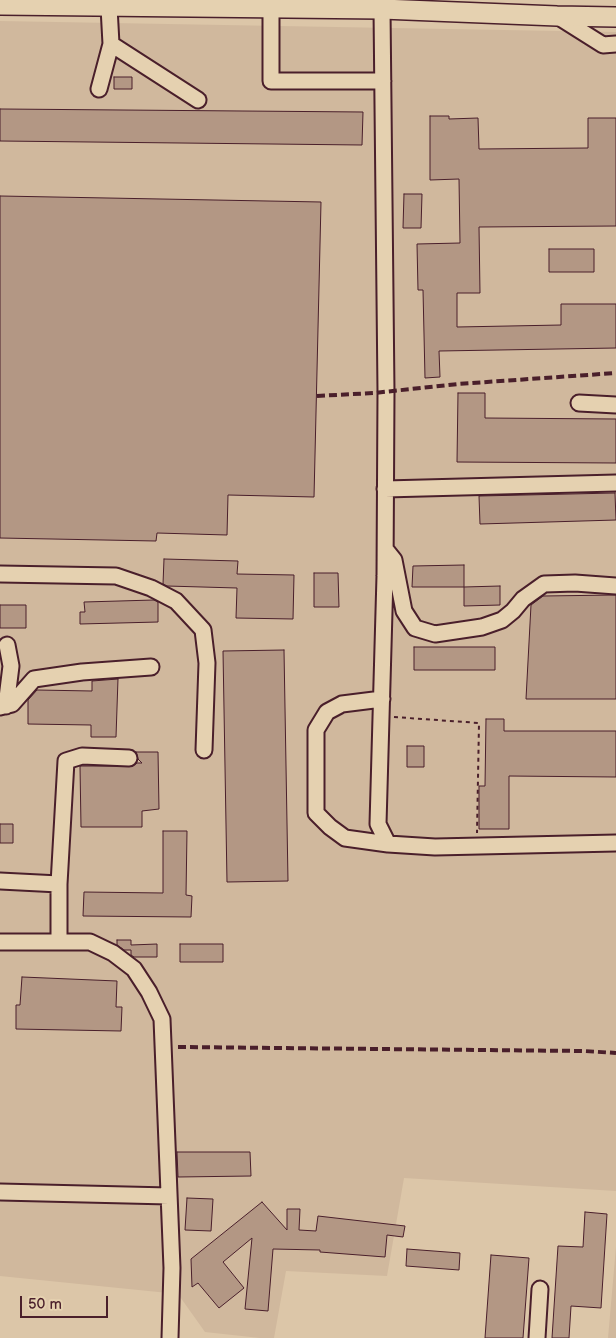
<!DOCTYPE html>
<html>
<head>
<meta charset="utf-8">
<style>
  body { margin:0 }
  #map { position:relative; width:616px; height:1338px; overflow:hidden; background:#dcc6a8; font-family:"Balsamiq Sans",sans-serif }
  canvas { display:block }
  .scale { position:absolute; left:20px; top:1296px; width:88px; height:22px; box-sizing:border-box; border:2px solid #4a1f2b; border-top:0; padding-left:6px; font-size:15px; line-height:18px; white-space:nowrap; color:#4a1f2b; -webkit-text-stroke:4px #e5d1b0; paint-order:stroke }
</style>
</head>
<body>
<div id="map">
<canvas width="616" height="1338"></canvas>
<div class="scale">50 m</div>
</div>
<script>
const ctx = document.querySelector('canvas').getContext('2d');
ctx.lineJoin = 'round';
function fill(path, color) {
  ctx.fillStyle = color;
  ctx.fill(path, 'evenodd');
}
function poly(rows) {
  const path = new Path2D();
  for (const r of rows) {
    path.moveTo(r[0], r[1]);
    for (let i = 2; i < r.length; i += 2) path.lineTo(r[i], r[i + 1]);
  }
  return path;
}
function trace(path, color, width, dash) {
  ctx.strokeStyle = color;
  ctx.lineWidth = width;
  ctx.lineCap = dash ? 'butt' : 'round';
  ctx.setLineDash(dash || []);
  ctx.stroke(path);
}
fill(poly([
  [0,21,616,32,616,1191,404,1178,387,1276,286,1271,274,1338,260,1338,205,1332,178,1294,0,1276],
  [616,1247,616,1338,608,1338]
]), '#d0b89d');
const building = poly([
  [114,77,132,77,132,89,114,89,114,77],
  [0,109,363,112,362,145,0,141,0,109],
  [430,116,449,116,449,119,478,118,479,149,588,148,588,118,616,118,616,226,479,227,480,293,457,293,457,327,561,325,561,304,616,304,616,348,439,351,440,377,425,378,423,290,418,290,417,244,460,243,459,179,430,180,430,116],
  [404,194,422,194,421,228,403,228,404,194],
  [0,196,321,202,314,497,228,495,227,535,157,533,156,541,0,538,0,196],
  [549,249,594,249,594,272,549,272,549,249],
  [458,393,485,393,485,418,616,419,616,463,457,462,458,393],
  [615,493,616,520,480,524,479,496,615,493],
  [164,559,238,561,237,574,294,575,293,619,236,618,237,588,167,586,163,584,164,559],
  [464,565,464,587,412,587,413,566,464,565],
  [314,573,338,573,339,607,314,607,314,573],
  [500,586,500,605,464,606,464,587,500,586],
  [616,595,616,699,526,699,531,605,543,596,616,595],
  [154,600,158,602,158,622,80,624,80,612,85,612,84,602,154,600],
  [0,605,26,605,26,628,0,628,0,605],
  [414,647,495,647,495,670,414,670,414,647],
  [284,650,288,881,227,882,223,651,284,650],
  [118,679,116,737,91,737,91,725,28,724,28,700,37,690,92,691,92,681,118,679],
  [486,719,504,719,504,731,616,731,616,777,509,776,509,829,479,829,479,786,485,786,486,719],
  [407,746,424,746,424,767,407,767,407,746],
  [136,752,158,752,159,809,142,811,142,827,81,827,80,766,133,766,137,763,142,763,138,759,136,752],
  [0,824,13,824,13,843,0,843,0,824],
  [163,831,187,831,186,895,192,896,191,917,83,916,84,892,163,893,163,831],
  [117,940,131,940,131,945,157,944,157,957,134,957,131,955,131,950,124,950,117,945,117,940],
  [180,944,223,944,223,962,180,962,180,944],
  [22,977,117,981,116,1007,122,1007,121,1031,16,1029,16,1005,20,1005,22,977],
  [177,1152,250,1152,251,1176,178,1177,177,1152],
  [187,1198,213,1199,211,1231,185,1230,187,1198],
  [262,1202,287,1230,287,1209,300,1209,299,1230,316,1231,318,1216,405,1226,403,1237,387,1235,385,1257,320,1252,320,1250,273,1249,268,1311,245,1309,252,1238,223,1262,244,1288,219,1308,198,1283,192,1287,191,1259,262,1202],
  [585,1212,607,1214,601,1308,571,1306,569,1338,552,1338,558,1246,583,1247,585,1212],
  [407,1249,460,1253,459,1270,406,1266,407,1249],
  [491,1255,529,1258,523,1338,485,1338,491,1255]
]);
fill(building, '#b39784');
trace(building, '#4a1f2b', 1);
const minor = poly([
  [271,8,271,81,383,81],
  [382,9,386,392,385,576,378,824,388,844,435,847,616,843],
  [557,16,603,45,616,44],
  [111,44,198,100],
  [99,89,111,44,109,7],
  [579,403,616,405],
  [385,489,616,483],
  [386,550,394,560,404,611,415,628,435,634,482,627,502,620,513,611,523,599,544,584,575,583,616,586],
  [0,574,116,576,151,588,176,601,203,630,207,663,204,750],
  [382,699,342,704,327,712,316,730,316,813,330,827,345,838,388,844],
  [6,706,11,666,7,645],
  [0,707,12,704,34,679,82,672,151,667],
  [0,881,59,884],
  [0,942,90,942,113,953,134,969,149,992,162,1019,172,1268,170,1338],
  [59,942,59,884,66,761,82,756,129,758],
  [0,1192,169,1196],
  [537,1338,540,1289]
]);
const major = poly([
  [0,5,382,9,557,16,616,17]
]);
trace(minor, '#4a1f2b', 19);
trace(major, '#4a1f2b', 22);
trace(poly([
  [394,717,479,723,477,833]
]), '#4a1f2b', 2, [4, 4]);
trace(minor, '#e5d1b0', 15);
trace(major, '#e5d1b0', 19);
trace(poly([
  [317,396,374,393,458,384,616,373],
  [178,1047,584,1051,616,1053]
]), '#4a1f2b', 4, [8, 4]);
</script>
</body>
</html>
